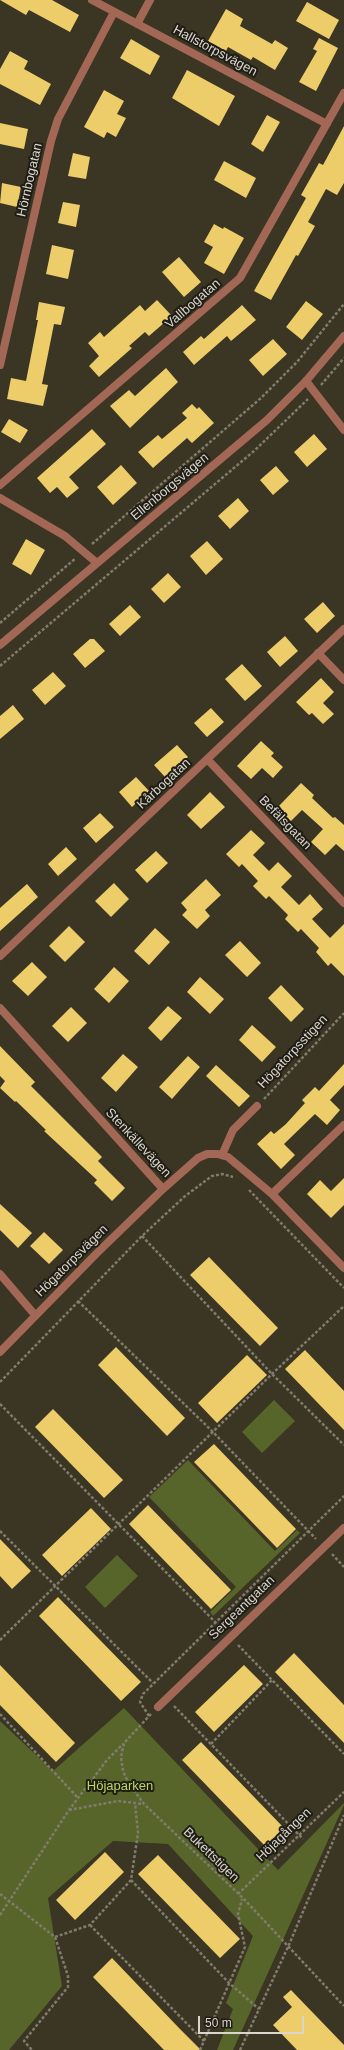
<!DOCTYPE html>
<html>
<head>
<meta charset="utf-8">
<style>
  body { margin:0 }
  #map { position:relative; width:344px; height:2050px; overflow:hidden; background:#3b3523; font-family:Arial,sans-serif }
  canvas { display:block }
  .scale { position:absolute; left:198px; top:2016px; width:106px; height:18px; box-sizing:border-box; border:2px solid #dad6cb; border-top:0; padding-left:5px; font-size:12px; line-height:14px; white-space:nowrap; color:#dad6cb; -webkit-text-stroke:3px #1f1d15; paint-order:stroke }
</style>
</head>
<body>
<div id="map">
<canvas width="344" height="2050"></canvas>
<div class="scale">50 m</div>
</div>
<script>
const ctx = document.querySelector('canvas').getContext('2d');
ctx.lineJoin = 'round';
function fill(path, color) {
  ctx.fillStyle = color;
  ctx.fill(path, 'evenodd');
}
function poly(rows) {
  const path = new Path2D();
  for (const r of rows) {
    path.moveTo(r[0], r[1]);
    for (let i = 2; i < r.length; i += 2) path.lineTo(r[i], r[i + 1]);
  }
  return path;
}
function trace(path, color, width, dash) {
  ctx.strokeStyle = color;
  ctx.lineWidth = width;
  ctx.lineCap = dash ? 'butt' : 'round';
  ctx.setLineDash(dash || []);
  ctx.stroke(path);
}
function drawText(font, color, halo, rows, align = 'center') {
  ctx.font = font + ' Arial,sans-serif';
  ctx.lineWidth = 4;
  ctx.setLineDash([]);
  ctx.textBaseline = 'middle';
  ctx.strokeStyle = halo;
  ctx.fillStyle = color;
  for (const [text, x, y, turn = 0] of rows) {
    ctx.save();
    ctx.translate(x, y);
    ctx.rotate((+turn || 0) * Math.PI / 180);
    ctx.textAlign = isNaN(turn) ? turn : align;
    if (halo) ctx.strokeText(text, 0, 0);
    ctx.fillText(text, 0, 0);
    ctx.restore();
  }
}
fill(poly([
  [274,1400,295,1421,262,1453,242,1432],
  [188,1460,275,1551,297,1530,300,1533,213,1616,210,1612,236,1587,149,1497],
  [117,1555,138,1576,105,1608,85,1587],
  [124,1708,278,1870,344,1803,344,1805,233,2050,217,2050,233,2009,226,2003,253,1936,168,1844,113,1841,48,1898,62,1986,9,2050,0,2050,0,1721,53,1771]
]), '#58652a');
fill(poly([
  [0,0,52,0,79,15,70,32,29,10,26,15],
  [307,2,339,20,329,39,296,21],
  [226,9,243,19,240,26,272,44,275,40,288,48,275,70,253,57,251,60,228,47,226,51,208,41],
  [319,38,338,48,316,91,299,82,317,51,313,49],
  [131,39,160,56,150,75,120,58],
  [10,51,28,61,24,69,51,84,40,105,0,84,0,69],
  [187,70,235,96,219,126,172,98],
  [104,90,124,101,117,114,126,118,116,137,107,132,104,138,84,127],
  [267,115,280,122,263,152,251,144],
  [0,123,28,129,24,149,0,144],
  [344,126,344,183,337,195,326,189,308,222,315,226,298,256,296,255,271,300,254,291,306,198,301,195,319,163,323,165],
  [73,153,90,157,86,179,68,176],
  [224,161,256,178,246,198,214,180],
  [2,183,21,187,17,207,0,203],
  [63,202,80,205,76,227,58,223],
  [214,224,223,229,224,227,244,238,224,274,204,263,213,247,204,242],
  [52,245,74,250,68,279,46,274],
  [179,257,201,282,184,297,162,272],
  [157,300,172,316,149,336,145,332,129,346,132,348,99,377,89,366,99,356,88,343,100,332,104,337,140,305,145,311],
  [306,301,323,314,302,340,286,327],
  [39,302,65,307,61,325,54,324,42,384,48,385,43,406,7,399,11,378,26,381,38,320,36,320],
  [242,305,256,320,231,341,227,336,194,365,183,352,201,336,204,339],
  [273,339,287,354,263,376,249,360],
  [166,368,178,382,130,428,110,406,129,390,135,396],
  [192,404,197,409,199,407,214,423,192,443,187,438,153,468,138,452,158,435,162,439,187,418,182,413],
  [9,419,28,430,20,443,1,432],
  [92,429,106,444,69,477,79,488,67,498,57,487,50,493,37,478],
  [314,434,327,449,307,467,294,452],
  [121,465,137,483,113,505,97,487],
  [276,466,289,481,273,495,260,480],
  [238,498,249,511,230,529,218,516],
  [26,539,45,550,31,575,12,564],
  [207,541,223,559,206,575,190,556],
  [168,573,181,587,164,603,151,589],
  [323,602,335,616,317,633,304,619],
  [130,605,141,617,120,636,109,624],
  [285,636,298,651,280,667,267,652],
  [90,639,94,639,105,651,85,668,73,654],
  [242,664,262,686,245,701,225,679],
  [53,672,66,686,45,705,32,690],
  [321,678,334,692,323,703,334,714,323,724,312,713,309,715,296,702],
  [13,705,24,719,0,739,0,716],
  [211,708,224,722,207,737,194,723],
  [261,741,274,753,271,756,283,767,273,778,262,768,251,779,237,766],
  [177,745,188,757,165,777,154,765],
  [136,777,149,791,132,807,119,792],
  [301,783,314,795,312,798,333,818,335,817,344,825,344,851,336,844,325,855,311,842,323,829,302,810,291,821,277,808],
  [210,792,225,807,201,829,187,815],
  [100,813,114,827,96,843,83,828],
  [251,830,265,843,253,855,269,871,278,862,292,876,281,887,299,905,310,894,323,909,312,919,330,938,344,924,344,976,331,963,328,966,316,952,319,948,301,929,298,932,285,919,288,915,269,896,266,899,253,886,258,881,242,864,239,867,226,854],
  [66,847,77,859,58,876,48,864],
  [156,851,168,863,147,883,135,870],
  [206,879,221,895,205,910,210,916,197,929,182,915,187,910,181,903],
  [114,883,129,899,111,917,95,901],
  [27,884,38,897,0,931,0,908],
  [69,926,85,942,65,962,49,946],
  [155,928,170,942,149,965,134,951],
  [240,941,261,963,247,977,225,955],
  [32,962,47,977,28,996,12,981],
  [114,967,129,981,109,1003,94,989],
  [200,977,224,999,210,1014,187,992],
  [281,985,304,1009,291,1022,268,998],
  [168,1006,182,1018,161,1041,148,1028],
  [71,1007,87,1023,68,1042,52,1026],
  [252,1025,276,1047,262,1062,239,1040],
  [0,1046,35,1082,31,1086,102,1157,98,1161,125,1188,112,1201,94,1183,97,1180,44,1131,46,1130,16,1101,15,1102,0,1088,5,1081,0,1076],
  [123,1054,138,1067,116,1092,101,1078],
  [188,1056,200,1067,172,1099,159,1087],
  [344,1064,344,1085,330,1100,340,1110,327,1125,315,1114,284,1144,295,1155,281,1169,257,1144,271,1131,274,1134,286,1124,305,1103,302,1100,315,1087,319,1091],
  [216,1065,250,1096,239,1107,206,1076],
  [344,1178,344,1205,331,1218,307,1194,320,1180,331,1191],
  [0,1204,32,1233,18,1248,0,1230],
  [44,1232,63,1250,49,1264,30,1246],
  [209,1257,278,1328,260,1346,190,1275],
  [116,1347,185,1418,167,1436,98,1365],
  [305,1350,344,1391,344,1430,285,1369],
  [247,1355,267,1375,217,1423,198,1403],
  [53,1409,123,1480,104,1498,35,1427],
  [214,1444,296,1529,277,1548,194,1462],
  [148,1505,231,1590,211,1609,129,1524],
  [91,1508,111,1529,62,1576,42,1555],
  [0,1539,31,1571,12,1589,0,1576],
  [58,1597,141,1682,121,1701,39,1616],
  [294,1653,344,1705,344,1743,275,1672],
  [0,1665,75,1743,56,1762,0,1705],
  [244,1665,263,1684,214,1732,195,1712],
  [201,1742,284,1828,265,1846,182,1760],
  [105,1852,124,1872,75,1920,56,1900],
  [158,1855,240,1939,220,1958,138,1874],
  [112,1958,179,2028,201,2050,164,2050,93,1977],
  [291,1990,344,2045,344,2050,297,2050,273,2025,292,2007,283,1997]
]), '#edcc6a');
trace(poly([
  [321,385,344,358],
  [92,544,261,398,297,362,344,304],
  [0,623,76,558],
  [0,666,254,451,308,399],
  [264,1099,344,1013],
  [249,1190,344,1288],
  [142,1236,272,1374,344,1445],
  [78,1301,213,1432,316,1539],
  [0,1382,142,1236,184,1197,212,1176,222,1174,233,1177],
  [0,1404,223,1630],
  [0,1531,153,1683],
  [332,1554,344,1567],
  [0,1640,272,1374,344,1306],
  [238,1645,344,1754],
  [174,1706,303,1839],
  [0,1714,78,1798],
  [151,1714,124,1743,121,1757,123,1771,129,1784,144,1804,243,1898,344,2006],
  [149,1716,140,1702,143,1694,344,1496],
  [211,1744,272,1680],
  [69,1810,118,1801,143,1804],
  [131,1880,229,1983,259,2009],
  [0,1894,55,1937,68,1976,68,1987,24,2041,32,2050],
  [238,1894,344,1792],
  [0,1915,69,1810,107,1760,123,1744],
  [90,1925,204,2041],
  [55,1937,90,1925,131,1880,138,1833,135,1803],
  [200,2050,245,1947,238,1914,242,1899],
  [240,2050,288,1947,344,1815]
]), '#807b6c', 2.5, [3, 2]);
trace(poly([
  [222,1155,233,1130,257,1106]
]), '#a36755', 8);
trace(poly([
  [92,0,327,124],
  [137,24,150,0],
  [0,365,51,141,58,119,114,12],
  [306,381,344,430],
  [0,485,240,278,344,93],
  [0,498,65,536,97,563],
  [318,653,344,680],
  [208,760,344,903],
  [0,956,344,629],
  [0,1008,163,1189,198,1158,207,1154,218,1154,228,1157,272,1194,344,1268],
  [272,1194,344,1125],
  [0,1274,35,1315],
  [0,1352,96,1254,163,1189],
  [158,1707,344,1528]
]), '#a36755', 8);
trace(poly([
  [0,645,267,420,306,381,344,336]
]), '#a36755', 8);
drawText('13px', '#dad6cb', '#1f1d15', [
  ["Hallstorpsvägen",215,51,28],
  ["Hörnbogatan",30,180,-77],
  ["Vallbogatan",193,304,-41],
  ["Ellenborgsvägen",170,487,-40],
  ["Kårbogatan",164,784,-43],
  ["Befälsgatan",285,823,46],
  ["Högatorpsstigen",293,1052,-47],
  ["Stenkällevägen",138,1143,47],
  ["Högatorpsvägen",72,1261,-45],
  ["Sergeantgatan",242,1608,-44],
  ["Höjagången",284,1835,-44],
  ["Bukettstigen",211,1855,44]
]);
drawText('13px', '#bcd85b', '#1f1d15', [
  ["Höjaparken",120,1786]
]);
</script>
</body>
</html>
